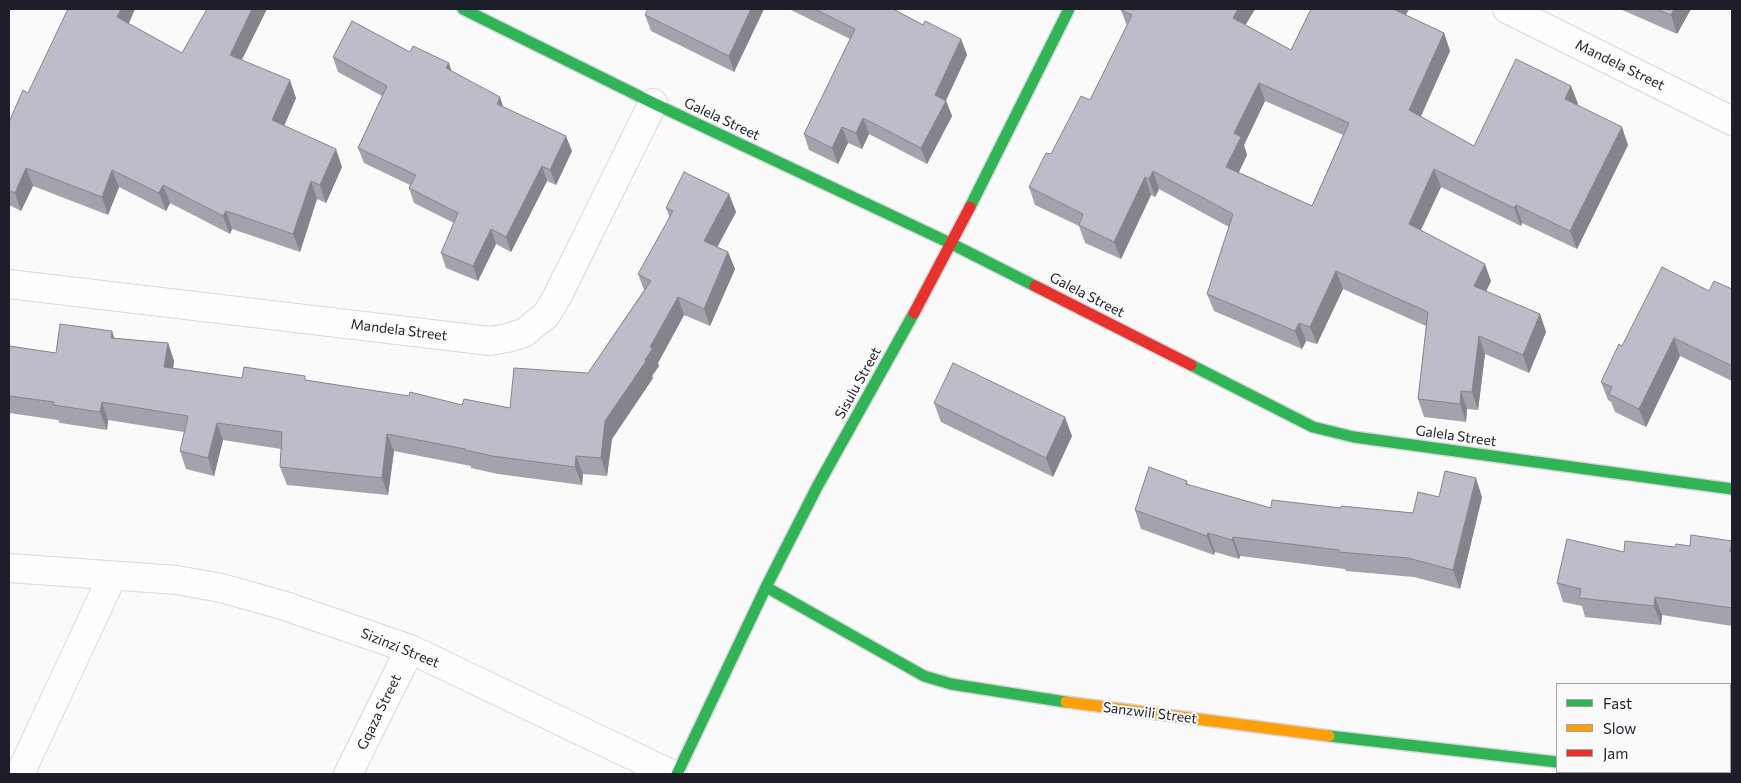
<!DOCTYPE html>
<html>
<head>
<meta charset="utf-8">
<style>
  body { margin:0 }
  #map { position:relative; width:1741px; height:783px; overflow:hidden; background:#fafafa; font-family:Commissioner,sans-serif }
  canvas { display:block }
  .frame { position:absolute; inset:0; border:10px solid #1d1e2a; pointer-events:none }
  .legend { position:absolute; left:1556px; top:683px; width:175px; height:90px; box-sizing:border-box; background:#fafafa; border:1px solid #a2a2a7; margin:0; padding:6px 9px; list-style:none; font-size:15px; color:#1d1e2a }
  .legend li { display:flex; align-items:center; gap:10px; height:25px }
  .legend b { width:25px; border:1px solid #a2a2a7 }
</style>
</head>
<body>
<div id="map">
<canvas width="1741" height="783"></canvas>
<div class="frame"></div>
<ul class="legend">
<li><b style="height:6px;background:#30b455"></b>Fast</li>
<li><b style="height:6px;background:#ff9f0a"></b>Slow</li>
<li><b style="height:6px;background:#e5322d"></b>Jam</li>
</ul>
</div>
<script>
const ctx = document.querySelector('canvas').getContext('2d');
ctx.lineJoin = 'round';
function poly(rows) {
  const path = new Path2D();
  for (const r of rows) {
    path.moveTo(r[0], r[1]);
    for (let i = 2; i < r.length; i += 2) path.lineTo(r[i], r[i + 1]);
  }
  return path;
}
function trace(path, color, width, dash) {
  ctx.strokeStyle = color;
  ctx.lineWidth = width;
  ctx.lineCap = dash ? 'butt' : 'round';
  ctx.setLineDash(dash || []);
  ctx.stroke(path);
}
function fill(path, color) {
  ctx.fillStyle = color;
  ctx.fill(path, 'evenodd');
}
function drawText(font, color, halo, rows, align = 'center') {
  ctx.font = font + ' Commissioner,sans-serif';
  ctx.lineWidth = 4;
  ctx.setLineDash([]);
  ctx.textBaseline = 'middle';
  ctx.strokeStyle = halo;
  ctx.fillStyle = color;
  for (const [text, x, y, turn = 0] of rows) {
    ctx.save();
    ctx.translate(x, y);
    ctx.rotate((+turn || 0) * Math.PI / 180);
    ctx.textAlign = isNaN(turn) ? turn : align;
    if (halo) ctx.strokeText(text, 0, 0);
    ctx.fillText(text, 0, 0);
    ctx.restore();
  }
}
const street = poly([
  [1507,9,1732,121],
  [9,284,490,341,507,338,524,333,546,315,557,297,653,103],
  [9,568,177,580,221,588,282,605,410,649,671,774],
  [1630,772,1649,774],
  [20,774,112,577],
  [348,774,410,649]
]);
const fast = poly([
  [463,9,653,103,952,244,1035,286],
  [970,207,1069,9],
  [1191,365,1313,427,1354,437,1732,489],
  [766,587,924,676,951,684,1066,702],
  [1329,736,1557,762],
  [677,774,766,587,817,487,914,313]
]);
const slow = poly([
  [1066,702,1329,736]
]);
const jam = poly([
  [1035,286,1191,365],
  [914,313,970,207]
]);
trace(street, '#d7d7de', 30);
trace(fast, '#d7d7de', 14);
trace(slow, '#d7d7de', 14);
trace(jam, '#d7d7de', 14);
trace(street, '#fefefe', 28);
trace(fast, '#30b455', 11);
trace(slow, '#ff9f0a', 11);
trace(jam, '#e5322d', 11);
fill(poly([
  [648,9,764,9,734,72,651,31,645,15],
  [789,9,893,9,923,25,961,39,967,55,946,100,952,116,927,164,869,134,862,149,848,143,838,164,809,150,804,134,850,39],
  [1121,9,1255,9,1245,25,1291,50,1311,9,1409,9,1405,15,1444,33,1450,51,1421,117,1474,146,1571,86,1578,104,1577,105,1628,145,1577,249,1522,223,1521,226,1441,187,1421,230,1491,281,1486,291,1540,314,1546,332,1529,373,1485,354,1478,410,1467,409,1466,422,1424,417,1418,399,1426,326,1343,289,1317,344,1306,341,1302,349,1214,311,1207,294,1229,227,1159,189,1155,197,1151,195,1121,259,1085,243,1079,226,1035,205,1029,187,1051,154,1090,100,1127,26,1121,10],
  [1265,101,1343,135,1312,206,1239,172,1247,155,1244,145],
  [1620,9,1691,9,1677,34],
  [129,24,182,53,242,60,296,98,284,126,342,167,326,203,317,199,300,252,232,229,230,234,170,203,166,211,119,187,108,215,33,186,21,211,9,205,9,122,28,93],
  [410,52,452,71,503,107,572,151,556,185,547,181,511,252,496,244,478,281,446,268,441,253,454,223,414,203,409,188,410,185,364,163,358,148,382,96,338,72,333,57],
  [729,194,736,212,717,247,728,252,735,269,710,326,684,315,658,363,659,366,652,376,653,378,612,439,607,476,583,474,582,485,498,474,471,468,471,466,394,451,388,495,287,485,280,467,281,449,223,440,214,476,186,469,180,451,184,432,108,420,107,430,60,423,58,420,9,413,9,346,56,353,114,338,168,343,174,361,173,368,242,378,307,380,462,405,510,408,588,373,644,290,638,274,670,218,666,208],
  [1732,289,1732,381,1680,356,1646,427,1615,412,1611,402,1608,400,1601,382,1622,346,1709,291],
  [934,403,1072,436,1053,477,941,422],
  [1187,481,1188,485,1271,508,1341,508,1413,513,1439,497,1482,497,1460,589,1414,577,1346,571,1345,569,1240,556,1239,559,1215,552,1214,555,1141,529,1135,510],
  [1732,541,1732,626,1662,615,1661,625,1585,617,1582,606,1563,602,1557,583,1624,552,1690,546]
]), '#a2a3ad');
fill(poly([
  [121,9,135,9,124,35,117,17],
  [252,9,267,9,236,72,230,55],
  [751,9,764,9,734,72,729,56],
  [1238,9,1255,9,1239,36,1233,18],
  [1394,9,1409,9,1400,27],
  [1674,9,1691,9,1677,34,1671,15],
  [1444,33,1450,51,1415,128,1409,110],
  [961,39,967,55,943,107,946,101,952,116,927,164,921,148,935,95],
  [449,63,454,78,446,68],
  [290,80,296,98,279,138,272,120],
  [1259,83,1265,101,1244,145,1247,155,1233,184,1226,167,1234,133],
  [1571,86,1578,104,1571,117,1565,99],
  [500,97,505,112,497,104],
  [863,118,869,134,862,149,856,133],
  [842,127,848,143,838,164,832,148],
  [1622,127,1628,145,1577,249,1570,231],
  [566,136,572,151,556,185,550,170],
  [336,149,342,167,326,203,320,185],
  [542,166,547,181,511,252,506,237],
  [26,168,33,186,21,211,15,193],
  [1434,169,1441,187,1415,242,1409,224],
  [112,170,119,187,108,215,102,197],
  [1153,171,1159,189,1155,197,1149,179],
  [1145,177,1151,195,1121,259,1114,242],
  [311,181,317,199,300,252,293,234],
  [163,185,170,203,166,211,159,193],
  [729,194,736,212,711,259,704,241],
  [1516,205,1522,223,1521,226,1514,208],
  [226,211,232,229,230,234,223,216],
  [491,229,496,244,478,281,473,266],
  [728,252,735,269,710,326,704,309],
  [1485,264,1491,281,1480,304,1474,286],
  [1336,271,1343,289,1317,344,1310,327],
  [678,297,684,315,658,363,659,366,652,376,653,378,612,439,607,476,601,458,605,421,645,360,650,347],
  [1540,314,1546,332,1529,373,1523,355],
  [1299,323,1306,341,1302,349,1295,331],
  [112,331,118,349,111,338],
  [1479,336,1485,354,1478,410,1472,392],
  [1674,338,1680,356,1646,427,1639,409],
  [168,343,174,361,171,385,164,367],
  [1461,391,1467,409,1466,422,1460,404],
  [102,402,108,420,107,430,100,412],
  [1065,417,1072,436,1053,477,1046,458],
  [217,423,223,440,214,476,208,458],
  [387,434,394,451,388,495,382,478],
  [576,456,583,474,582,485,575,467],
  [1476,478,1482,497,1460,589,1453,570],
  [1208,533,1215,552,1214,555,1207,536],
  [1233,537,1240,556,1239,559,1232,540],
  [1732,541,1732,558,1730,552],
  [1655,597,1662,615,1661,625,1654,606]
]), '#84848d');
const building = poly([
  [68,9,121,9,117,17,182,53,207,9,252,9,230,55,290,80,272,120,336,149,320,185,311,181,293,234,226,211,223,216,163,185,159,193,112,170,102,197,26,168,15,193,9,190,9,122,23,90,28,93,68,9],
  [648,9,751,9,729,56,645,15,648,9],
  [815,9,893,9,923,25,925,21,961,39,935,95,946,101,921,148,863,118,856,133,842,127,832,148,804,134,855,29,815,9],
  [1121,9,1238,9,1233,18,1291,50,1311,9,1394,9,1393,9,1444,33,1409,110,1474,146,1516,59,1571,86,1565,99,1622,127,1570,231,1516,205,1514,208,1434,169,1409,224,1485,264,1474,286,1540,314,1523,355,1479,336,1472,392,1461,391,1460,404,1418,399,1428,312,1336,271,1310,327,1299,323,1295,331,1207,294,1233,214,1153,171,1149,179,1145,177,1114,242,1079,225,1083,214,1029,187,1046,153,1051,154,1081,96,1090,100,1132,15,1121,10,1121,9],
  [1259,83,1349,123,1312,206,1226,167,1241,137,1234,133,1259,83],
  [1656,9,1674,9,1671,15,1656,9],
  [352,21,410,52,413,46,449,63,446,68,500,97,497,104,566,136,550,170,542,166,506,237,491,229,473,266,441,253,458,213,409,188,416,175,358,148,387,86,333,57,352,21],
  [684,172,729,194,704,241,728,252,704,309,678,297,650,347,653,348,645,360,646,361,605,421,601,458,576,456,575,467,492,456,465,450,465,449,387,434,382,478,280,467,282,432,217,423,208,458,180,451,188,416,102,402,100,412,53,405,54,402,9,396,9,346,56,353,60,324,112,331,111,338,168,343,164,367,242,378,244,367,305,376,305,380,409,396,410,392,462,405,464,399,510,408,514,368,588,373,651,281,638,274,673,211,666,208,684,172],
  [1662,267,1709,291,1714,281,1732,289,1732,366,1674,338,1639,409,1609,394,1612,387,1601,382,1619,344,1622,346,1662,267],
  [953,363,1065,417,1046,458,934,403,953,363],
  [1149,467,1187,481,1186,484,1271,508,1272,500,1341,508,1341,506,1413,513,1418,492,1439,497,1445,471,1476,478,1453,570,1408,558,1339,552,1339,550,1233,537,1232,540,1208,533,1207,536,1135,510,1149,467],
  [1691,535,1732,541,1730,552,1732,552,1732,608,1655,597,1654,606,1579,598,1581,589,1557,583,1567,539,1624,552,1625,541,1675,547,1676,544,1690,546,1691,535]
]);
fill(building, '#bcbdc9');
trace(building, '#84848d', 1);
drawText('14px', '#1d1e2a', '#fafafa', [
  ["Mandela Street",1620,65,26],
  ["Galela Street",722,119,25],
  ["Galela Street",1087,295,27],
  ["Mandela Street",399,330,7],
  ["Sisulu Street",858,383,-61],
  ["Galela Street",1456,436,8],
  ["Sizinzi Street",400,648,22],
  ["Gqaza Street",379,712,-64],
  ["Sanzwili Street",1150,713,7]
]);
</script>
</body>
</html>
